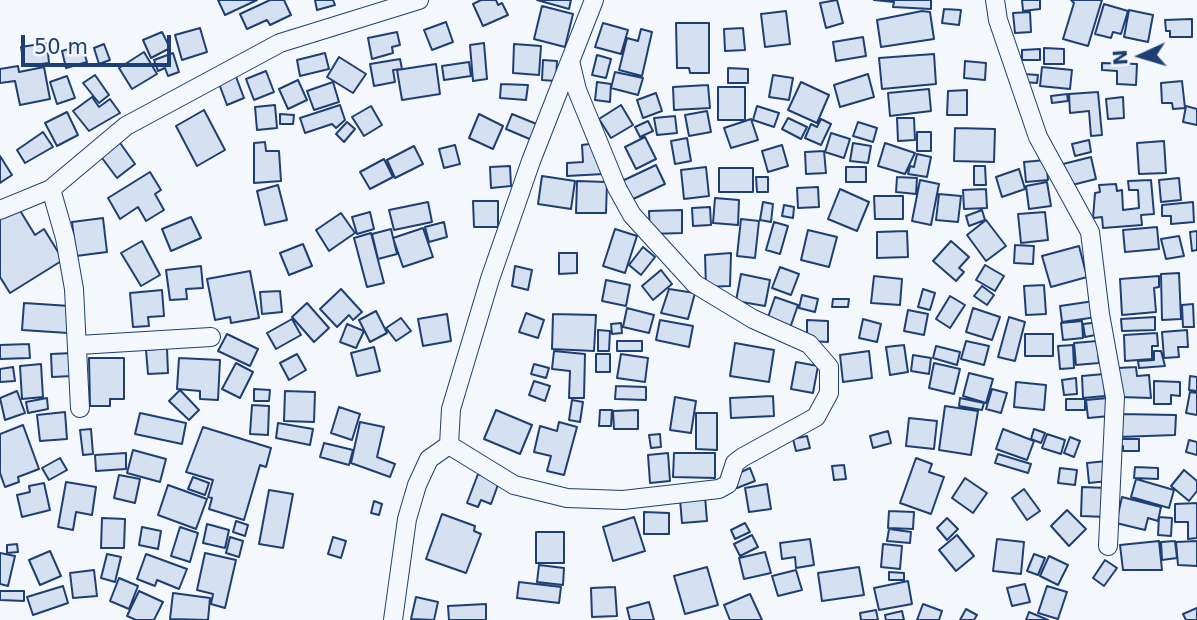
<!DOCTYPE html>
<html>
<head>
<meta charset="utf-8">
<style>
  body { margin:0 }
  #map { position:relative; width:1197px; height:620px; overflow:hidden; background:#f4f7fb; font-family:"DejaVu Sans",sans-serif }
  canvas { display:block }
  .north { position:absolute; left:1106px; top:21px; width:70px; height:70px; -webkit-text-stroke:5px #f4f7fb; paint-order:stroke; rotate:266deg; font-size:19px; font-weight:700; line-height:28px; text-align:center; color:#1d3f73 }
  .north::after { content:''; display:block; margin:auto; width:24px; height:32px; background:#1d3f73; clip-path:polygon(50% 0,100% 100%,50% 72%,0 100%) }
  .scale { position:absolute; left:21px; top:35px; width:150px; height:32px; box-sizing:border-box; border:4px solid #1d3f73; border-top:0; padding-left:9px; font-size:21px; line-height:24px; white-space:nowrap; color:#1d3f73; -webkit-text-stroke:5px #f4f7fb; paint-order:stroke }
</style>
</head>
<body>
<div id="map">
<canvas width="1197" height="620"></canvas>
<div class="north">N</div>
<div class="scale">50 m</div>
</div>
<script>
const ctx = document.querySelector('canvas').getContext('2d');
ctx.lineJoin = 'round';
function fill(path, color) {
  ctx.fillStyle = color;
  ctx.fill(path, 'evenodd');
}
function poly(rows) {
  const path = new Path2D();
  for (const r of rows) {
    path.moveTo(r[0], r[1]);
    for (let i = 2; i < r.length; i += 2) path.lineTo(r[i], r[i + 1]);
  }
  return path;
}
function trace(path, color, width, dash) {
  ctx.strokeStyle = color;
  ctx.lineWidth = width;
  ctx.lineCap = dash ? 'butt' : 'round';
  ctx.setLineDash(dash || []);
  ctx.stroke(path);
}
const building = poly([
  [218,0,257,0,225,15,218,0],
  [270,0,284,0,291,15,270,25,267,20,247,29,240,14,270,0],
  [315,0,333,0,335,5,317,10,315,0],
  [481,0,496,0,498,5,502,3,508,15,483,26,473,4,481,0],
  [537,0,571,0,569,9,537,0],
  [837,0,843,23,826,28,820,3,837,0],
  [874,0,931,0,931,9,893,7,894,2,874,0],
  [1022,0,1040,0,1040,9,1023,11,1022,0],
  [1071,0,1102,0,1088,46,1063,39,1074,3,1071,0],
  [1104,4,1128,11,1121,34,1113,32,1111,38,1095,34,1104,4],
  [542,6,573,14,565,47,534,39,542,6],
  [944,9,961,10,959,25,942,23,944,9],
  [1129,10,1153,15,1148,42,1124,37,1129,10],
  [786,11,790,44,765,47,761,14,786,11],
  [922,11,930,12,934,39,881,47,877,20,922,11],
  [1030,12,1031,32,1015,33,1013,13,1030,12],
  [1192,19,1192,37,1170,37,1170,31,1166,31,1165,20,1192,19],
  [446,22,453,42,432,50,424,30,446,22],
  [603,23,628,30,621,54,595,47,603,23],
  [676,23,709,23,709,73,690,73,689,68,677,68,676,23],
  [200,28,207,52,182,60,175,35,200,28],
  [743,28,745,50,725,51,724,29,743,28],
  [641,29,652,32,642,76,619,70,627,38,638,41,641,29],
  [162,32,170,48,151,58,143,40,162,32],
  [397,32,400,45,392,47,393,53,372,59,368,38,397,32],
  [863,37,866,56,836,61,833,42,863,37],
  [47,43,49,63,24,66,21,47,47,43],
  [484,43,487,79,473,81,470,45,484,43],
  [104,44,110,60,99,64,94,48,104,44],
  [514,44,541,46,539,75,513,73,514,44],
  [82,45,87,62,66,68,62,51,82,45],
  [1044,48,1064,49,1064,64,1044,64,1044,48],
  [1040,49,1040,60,1022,60,1022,50,1040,49],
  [144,52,157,74,132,89,119,68,144,52],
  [173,53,179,72,168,76,165,68,158,71,154,60,173,53],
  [325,53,329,69,300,76,297,60,325,53],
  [934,54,936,84,882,89,879,58,934,54],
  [597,55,611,59,606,78,592,75,597,55],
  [339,57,366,74,353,93,327,77,339,57],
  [400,59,402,69,393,70,395,82,374,86,370,64,400,59],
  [543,60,557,61,556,81,542,80,543,60],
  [965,61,986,63,985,80,964,78,965,61],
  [469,62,471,76,444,80,442,66,469,62],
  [1102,63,1137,64,1136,85,1117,84,1117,71,1102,70,1102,63],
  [436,64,440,94,402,100,397,70,436,64],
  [18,66,19,72,44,67,50,99,20,105,15,81,0,83,0,69,18,66],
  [1042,67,1072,70,1070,89,1040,86,1042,67],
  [728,68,748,69,748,83,728,83,728,68],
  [266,71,274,92,254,100,246,79,266,71],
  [615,72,643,78,638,95,611,88,615,72],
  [235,74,244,98,227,105,218,81,235,74],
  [868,74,874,97,840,107,834,85,868,74],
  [1024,74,1038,75,1037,83,1023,82,1024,74],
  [95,75,109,95,99,103,83,83,95,75],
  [773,75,793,78,789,100,769,97,773,75],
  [67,76,75,98,57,104,50,82,67,76],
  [298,80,307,100,288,109,279,89,298,80],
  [1182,81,1185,108,1173,109,1172,103,1162,103,1161,83,1182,81],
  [333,82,339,102,314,110,307,91,333,82],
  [597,82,611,84,610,102,595,100,597,82],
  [801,82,829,95,817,123,788,110,801,82],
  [501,84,528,85,526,100,500,98,501,84],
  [708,85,710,108,674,110,673,87,708,85],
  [718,87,745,87,745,120,718,120,718,87],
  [929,89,931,111,890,116,888,93,929,89],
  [967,90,967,115,947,115,948,91,967,90],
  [1098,92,1102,135,1091,136,1089,111,1070,113,1069,94,1098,92],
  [656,93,662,111,643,118,637,100,656,93],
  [1067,94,1068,101,1052,103,1051,96,1067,94],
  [92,97,99,107,110,99,120,113,89,131,73,111,92,97],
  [1123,97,1124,118,1108,119,1106,99,1123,97],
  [275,105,277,128,257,130,255,107,275,105],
  [340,105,345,120,336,128,332,124,305,133,300,118,340,105],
  [621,105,633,125,611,138,599,119,621,105],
  [371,106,382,125,364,136,352,117,371,106],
  [757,106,779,113,774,127,753,120,757,106],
  [1186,106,1197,109,1197,125,1183,122,1186,106],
  [204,110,225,150,197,166,176,126,204,110],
  [707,111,711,132,689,136,685,115,707,111],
  [67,112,78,135,57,146,45,123,67,112],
  [280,114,294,115,293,124,280,124,280,114],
  [479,114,503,126,493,149,469,138,479,114],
  [512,114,539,125,532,140,506,129,512,114],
  [675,116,677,133,657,135,654,118,675,116],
  [788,118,807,127,801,139,782,129,788,118],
  [897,118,914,118,915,140,898,141,897,118],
  [751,119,758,140,731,148,724,128,751,119],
  [821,119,831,124,821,145,805,138,811,124,817,127,821,119],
  [648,121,653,131,640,137,635,127,648,121],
  [347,122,355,129,344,142,336,134,347,122],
  [858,122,877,128,873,142,853,136,858,122],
  [955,128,995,129,994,162,954,161,955,128],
  [43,132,53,147,25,163,17,150,43,132],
  [917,132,931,132,931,151,917,151,917,132],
  [831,133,850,139,844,158,825,152,831,133],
  [645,137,656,159,636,169,625,147,645,137],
  [687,138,691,161,675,164,671,141,687,138],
  [118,140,135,164,117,178,99,154,118,140],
  [1089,140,1091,152,1075,156,1072,144,1089,140],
  [1164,141,1166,173,1139,174,1137,143,1164,141],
  [265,142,266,151,279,151,281,181,254,183,254,143,265,142],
  [597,143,604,174,567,176,567,163,583,162,582,145,597,143],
  [853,143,871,146,868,163,850,161,853,143],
  [885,143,915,153,905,174,878,166,885,143],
  [455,145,460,164,444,168,439,149,455,145],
  [782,145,788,166,768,172,762,151,782,145],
  [414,146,423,164,395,178,387,160,414,146],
  [824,151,826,173,806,174,805,152,824,151],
  [917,154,931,157,927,177,908,174,910,166,914,167,917,154],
  [0,156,12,175,0,183,0,156],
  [1091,157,1096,179,1068,186,1063,164,1091,157],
  [384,159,393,177,370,189,360,172,384,159],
  [1046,160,1048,180,1026,182,1024,162,1046,160],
  [656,165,665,184,629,201,620,182,656,165],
  [510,166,511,186,491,188,490,167,510,166],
  [974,166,985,166,986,185,974,185,974,166],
  [706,167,709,196,684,199,681,170,706,167],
  [846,167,866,167,866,182,846,182,846,167],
  [719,168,753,168,753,192,719,192,719,168],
  [1019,169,1025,189,1002,197,996,177,1019,169],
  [150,172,161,190,155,194,164,210,146,221,138,207,120,219,108,198,150,172],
  [542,176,575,181,571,209,538,204,542,176],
  [756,177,768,177,768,192,757,192,756,177],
  [897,177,917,178,916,194,896,192,897,177],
  [1179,178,1181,200,1161,202,1159,180,1179,178],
  [920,180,939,184,931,225,912,221,920,180],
  [1151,180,1154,214,1141,215,1142,225,1103,228,1102,217,1093,218,1095,193,1100,192,1099,185,1116,184,1117,191,1122,190,1123,210,1139,208,1138,190,1129,190,1128,181,1151,180],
  [577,181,607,182,606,213,576,213,577,181],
  [1047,182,1051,206,1029,209,1026,186,1047,182],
  [278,185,287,220,265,225,257,191,278,185],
  [818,187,819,207,798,208,797,188,818,187],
  [840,189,869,202,857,231,828,219,840,189],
  [986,189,987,208,964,209,963,190,986,189],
  [939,194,961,196,958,222,936,220,939,194],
  [874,196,903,196,903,219,875,219,874,196],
  [715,198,739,200,738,225,713,223,715,198],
  [473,201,498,201,498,227,474,227,473,201],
  [428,202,432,222,394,230,389,210,428,202],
  [763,202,773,204,771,222,760,220,763,202],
  [1193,202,1194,222,1171,224,1171,216,1162,216,1162,205,1193,202],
  [16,204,35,235,44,229,63,260,10,293,0,277,0,214,16,204],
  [784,205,794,207,793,218,782,216,784,205],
  [710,207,711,225,693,226,692,208,710,207],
  [682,210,682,233,650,234,649,211,682,210],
  [982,210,985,220,969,226,966,216,982,210],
  [370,212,374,229,357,234,352,217,370,212],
  [1045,212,1048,240,1021,243,1018,214,1045,212],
  [341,213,355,233,329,251,316,230,341,213],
  [191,217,201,238,171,251,162,229,191,217],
  [103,218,107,252,76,256,72,222,103,218],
  [741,219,759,221,755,258,737,256,741,219],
  [986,220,1006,246,986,261,967,235,986,220],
  [444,222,447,237,429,242,425,227,444,222],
  [774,222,788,226,780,254,766,250,774,222],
  [1157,227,1159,249,1125,252,1123,230,1157,227],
  [423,228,433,257,403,267,393,238,423,228],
  [391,229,397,254,378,259,372,234,391,229],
  [615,229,637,236,625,273,603,266,615,229],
  [808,230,837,237,829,267,801,260,808,230],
  [907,231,908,257,877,258,877,232,907,231],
  [1197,231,1197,250,1192,251,1190,232,1197,231],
  [371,233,384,283,367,287,354,238,371,233],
  [1179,236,1184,256,1166,259,1161,239,1179,236],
  [142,241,160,275,141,286,121,253,142,241],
  [951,241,969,257,959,268,964,272,956,281,933,261,951,241],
  [303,244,312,266,289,275,280,253,303,244],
  [1015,245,1034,246,1033,264,1014,263,1015,245],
  [1079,246,1087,277,1051,287,1042,256,1079,246],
  [643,247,655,257,641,275,629,265,643,247],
  [559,253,577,253,577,273,559,274,559,253],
  [731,253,730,286,706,287,705,255,731,253],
  [985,265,1004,276,995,291,976,280,985,265],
  [201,266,203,288,186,289,187,299,170,300,166,270,201,266],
  [515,266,532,270,528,290,512,286,515,266],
  [780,267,799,274,791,295,772,288,780,267],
  [661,270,672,284,653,300,642,286,661,270],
  [250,271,259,318,231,323,230,317,215,320,207,279,250,271],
  [1179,273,1181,319,1162,320,1161,274,1179,273],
  [741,274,770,280,765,306,736,301,741,274],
  [874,276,902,279,900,305,871,303,874,276],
  [1159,276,1159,287,1154,288,1156,312,1122,315,1120,279,1159,276],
  [606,280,630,285,626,306,602,301,606,280],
  [1044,285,1046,314,1026,315,1024,286,1044,285],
  [982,286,994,295,987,305,974,296,982,286],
  [341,289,362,312,353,320,349,315,337,327,320,309,341,289],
  [669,289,695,293,688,319,661,313,669,289],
  [923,289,935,293,930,310,918,307,923,289],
  [162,290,164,316,148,317,149,326,133,327,130,293,162,290],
  [280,291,282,312,262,314,260,292,280,291],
  [802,295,818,299,815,312,799,308,802,295],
  [950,296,965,305,950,328,936,319,950,296],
  [775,297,798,305,789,331,766,323,775,297],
  [833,299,849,299,848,307,832,307,833,299],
  [1094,301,1097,317,1062,322,1060,306,1094,301],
  [24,303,70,306,68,333,22,330,24,303],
  [307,303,329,328,314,342,292,317,307,303],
  [1193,304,1194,327,1183,327,1182,305,1193,304],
  [627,308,654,315,649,333,623,327,627,308],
  [973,308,1000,317,992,340,966,332,973,308],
  [908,310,928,314,924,335,904,331,908,310],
  [376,311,387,333,370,342,359,320,376,311],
  [526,313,544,320,538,338,519,332,526,313],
  [447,314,451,341,423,346,418,319,447,314],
  [553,314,596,315,594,351,552,349,553,314],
  [1009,317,1025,322,1015,361,998,357,1009,317],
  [1155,317,1155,330,1122,331,1121,319,1155,317],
  [401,318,411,331,396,341,386,328,401,318],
  [292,319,301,335,276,349,267,333,292,319],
  [863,319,881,324,877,342,859,338,863,319],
  [660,320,693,326,689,347,656,340,660,320],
  [807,320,828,321,828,342,807,341,807,320],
  [1082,321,1083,338,1063,340,1061,323,1082,321],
  [1100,322,1101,334,1085,337,1083,324,1100,322],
  [621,323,622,333,612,334,611,324,621,323],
  [347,324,364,331,356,348,340,342,347,324],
  [598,330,610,331,609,351,598,351,598,330],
  [1187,330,1188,347,1178,347,1179,357,1164,358,1162,332,1187,330],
  [1157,333,1158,346,1152,346,1152,359,1125,361,1124,335,1157,333],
  [227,334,258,349,250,366,218,351,227,334],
  [1025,334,1053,334,1053,356,1025,356,1025,334],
  [617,341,642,341,642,351,617,351,617,341],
  [966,341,989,346,984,365,961,359,966,341],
  [1097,341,1099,363,1076,365,1074,343,1097,341],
  [735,343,774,350,769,382,730,376,735,343],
  [29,344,30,358,0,359,0,345,29,344],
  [904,345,908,372,890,375,886,347,904,345],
  [1073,345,1074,368,1060,369,1058,346,1073,345],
  [936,346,960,352,957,365,933,358,936,346],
  [374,347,380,371,357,376,351,353,374,347],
  [167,348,168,373,148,374,146,350,167,348],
  [554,351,585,354,584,398,569,398,570,371,552,369,554,351],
  [869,351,872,378,843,382,840,355,869,351],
  [1154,351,1161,351,1165,366,1139,368,1138,361,1154,360,1154,351],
  [73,353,73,376,52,377,51,354,73,353],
  [297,354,306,370,289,380,280,363,297,354],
  [596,354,610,354,610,372,596,372,596,354],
  [621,354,648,358,645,382,617,378,621,354],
  [913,355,931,358,929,374,911,371,913,355],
  [89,358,124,358,124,399,110,399,110,406,90,406,89,358],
  [179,358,220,360,218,400,200,399,200,391,177,389,179,358],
  [796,362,818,366,813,393,791,389,796,362],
  [236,363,253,372,240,398,222,389,236,363],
  [934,363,960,369,954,394,929,388,934,363],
  [41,364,43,397,22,399,20,366,41,364],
  [534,364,549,368,546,378,531,374,534,364],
  [13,367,15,381,0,382,0,369,13,367],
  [1136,367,1137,376,1149,375,1151,398,1120,397,1118,368,1136,367],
  [969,373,993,379,986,403,963,396,969,373],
  [1104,374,1105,396,1083,398,1082,376,1104,374],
  [1190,376,1197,377,1197,391,1189,390,1190,376],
  [1076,378,1077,394,1064,395,1062,380,1076,378],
  [534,381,550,386,545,401,529,395,534,381],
  [1154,381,1180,382,1180,396,1171,395,1171,404,1154,404,1154,381],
  [1016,382,1046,385,1044,410,1014,407,1016,382],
  [616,386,646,387,646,400,615,399,616,386],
  [254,389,270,390,269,401,254,401,254,389],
  [992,389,1007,393,1001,413,986,409,992,389],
  [180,390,199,410,189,420,169,401,180,390],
  [17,391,25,413,5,420,0,398,17,391],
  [285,391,315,392,314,422,284,421,285,391],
  [1190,392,1197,393,1197,415,1186,413,1190,392],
  [773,396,774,416,731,418,730,398,773,396],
  [675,397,696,401,691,433,670,430,675,397],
  [47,398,48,409,28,413,26,402,47,398],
  [960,398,984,403,982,410,959,406,960,398],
  [1108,398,1110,416,1088,418,1086,400,1108,398],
  [1066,399,1085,399,1085,410,1066,410,1066,399],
  [572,400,583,402,580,422,569,420,572,400],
  [252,405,269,406,268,435,250,434,252,405],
  [945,406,978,411,971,455,939,450,945,406],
  [339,407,360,414,352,440,331,433,339,407],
  [496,410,532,425,520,454,484,439,496,410],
  [600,410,612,410,611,426,599,426,600,410],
  [638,410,638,429,614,429,613,411,638,410],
  [65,412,67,439,40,441,37,415,65,412],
  [140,413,186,423,182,444,135,434,140,413],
  [696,413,717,413,717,450,696,449,696,413],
  [1120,414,1176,415,1175,435,1119,437,1120,414],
  [909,418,937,421,934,449,906,446,909,418],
  [360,422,384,427,377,457,395,464,390,477,351,463,360,422],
  [559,422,577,427,564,475,547,471,551,456,534,452,540,426,557,431,559,422],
  [278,423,313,429,310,445,276,438,278,423],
  [23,425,39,469,18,477,19,482,5,487,0,473,0,434,23,425],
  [203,427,271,448,266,467,260,465,244,520,209,509,212,498,208,497,213,480,186,472,203,427],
  [91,429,93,454,83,455,80,430,91,429],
  [1003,429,1034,441,1027,460,996,449,1003,429],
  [1034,429,1045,433,1041,443,1031,439,1034,429],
  [888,431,891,443,873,448,870,436,888,431],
  [660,434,661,447,651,448,649,435,660,434],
  [1047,434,1065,440,1061,454,1042,448,1047,434],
  [807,436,810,448,796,451,793,439,807,436],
  [1070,437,1080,441,1074,457,1064,453,1070,437],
  [1117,439,1139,439,1139,451,1123,451,1123,446,1117,446,1117,439],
  [1189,440,1197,442,1197,455,1186,452,1189,440],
  [324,443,353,450,349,465,320,457,324,443],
  [133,450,166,459,160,482,127,473,133,450],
  [126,453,126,469,96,471,95,455,126,453],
  [668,453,670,481,650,483,648,455,668,453],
  [674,453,715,453,715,478,673,477,674,453],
  [998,454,1031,464,1028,473,995,463,998,454],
  [60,458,67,470,49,480,42,468,60,458],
  [916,458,932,464,929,472,944,477,931,514,900,503,916,458],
  [1107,461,1108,481,1089,483,1087,463,1107,461],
  [844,465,846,479,834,480,832,466,844,465],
  [1135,467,1158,468,1158,479,1134,478,1135,467],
  [750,468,755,481,737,488,732,476,750,468],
  [1060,468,1077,470,1075,485,1058,483,1060,468],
  [1184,470,1197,481,1197,491,1189,501,1171,486,1184,470],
  [478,474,499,482,491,504,481,500,478,507,467,503,478,474],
  [119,475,140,479,135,503,114,498,119,475],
  [193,477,209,483,205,495,188,489,193,477],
  [965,478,987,493,973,513,952,498,965,478],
  [1136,479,1174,490,1169,508,1131,497,1136,479],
  [66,482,96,487,92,515,76,512,73,530,58,527,66,482],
  [44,483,50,510,22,517,17,495,30,492,29,486,44,483],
  [767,484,771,509,749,512,745,488,767,484],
  [168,485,207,499,196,529,158,515,168,485],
  [1082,487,1108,488,1106,517,1081,516,1082,487],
  [1024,489,1040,511,1027,520,1012,498,1024,489],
  [269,490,293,494,283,548,259,544,269,490],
  [705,496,707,521,682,523,680,499,705,496],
  [1122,497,1161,507,1158,521,1148,518,1145,530,1116,523,1122,497],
  [374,501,382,504,379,515,371,513,374,501],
  [1197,503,1197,538,1188,539,1188,522,1175,522,1175,504,1197,503],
  [1067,510,1086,529,1069,546,1051,526,1067,510],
  [889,511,914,512,913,529,888,528,889,511],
  [644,512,669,513,669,534,644,534,644,512],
  [442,514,475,526,474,531,481,534,466,573,426,559,442,514],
  [634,517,645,551,613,561,603,527,634,517],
  [1159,517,1172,518,1171,536,1158,535,1159,517],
  [102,518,125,519,124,548,101,548,102,518],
  [947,518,958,529,947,540,937,528,947,518],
  [236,521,248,525,245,536,233,532,236,521],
  [745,523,750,532,735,539,731,530,745,523],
  [207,524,229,530,225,548,203,543,207,524],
  [142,527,161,531,158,549,139,545,142,527],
  [180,527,198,533,190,562,171,556,180,527],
  [889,529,911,532,910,543,887,541,889,529],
  [536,532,564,532,564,563,536,563,536,532],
  [752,535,758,547,740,556,734,544,752,535],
  [957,535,974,556,956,571,939,550,957,535],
  [230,537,243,541,239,557,226,553,230,537],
  [333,537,346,541,341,558,328,554,333,537],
  [810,539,814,565,796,568,795,557,782,559,780,543,810,539],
  [997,539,1024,542,1021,574,993,571,997,539],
  [1159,541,1162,570,1123,570,1120,545,1159,541],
  [1175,541,1177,558,1162,560,1161,542,1175,541],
  [1197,541,1197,566,1178,565,1176,542,1197,541],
  [17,544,18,552,7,553,7,545,17,544],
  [883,544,902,546,900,569,881,567,883,544],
  [50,551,61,576,40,585,29,560,50,551],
  [765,552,771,573,744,579,739,558,765,552],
  [0,553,15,556,8,586,0,584,0,553],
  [205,553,236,560,225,608,211,604,213,594,197,590,205,553],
  [107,554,121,557,115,582,101,578,107,554],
  [146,554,187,569,179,589,157,580,155,586,137,579,146,554],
  [1034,554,1045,558,1038,575,1027,571,1034,554],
  [1049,556,1068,565,1058,585,1040,576,1049,556],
  [1105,560,1117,568,1104,586,1093,578,1105,560],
  [539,565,564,568,563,585,537,582,539,565],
  [707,567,718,605,685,614,674,576,707,567],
  [859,567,864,595,822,601,818,573,859,567],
  [94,570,97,596,73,598,70,573,94,570],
  [796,570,802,590,778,596,772,576,796,570],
  [889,572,904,573,904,580,889,580,889,572],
  [119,578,138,586,129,609,110,601,119,578],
  [908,581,912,604,879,610,874,588,908,581],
  [519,582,561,587,559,603,517,598,519,582],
  [1025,584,1030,602,1012,606,1007,588,1025,584],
  [63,586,68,603,33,615,27,597,63,586],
  [1047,586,1067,592,1058,619,1038,613,1047,586],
  [615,587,617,616,592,617,591,588,615,587],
  [0,591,24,591,24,601,0,600,0,591],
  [139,591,163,602,154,620,136,620,127,616,139,591],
  [173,593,210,598,208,620,170,619,173,593],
  [750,594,762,620,730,620,724,605,750,594],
  [416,597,438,602,434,620,411,619,416,597],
  [649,602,654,620,630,620,627,608,649,602],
  [486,604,486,620,449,620,448,606,486,604],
  [923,604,942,611,939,620,917,620,923,604],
  [1197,608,1197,620,1186,620,1183,614,1197,608],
  [966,609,977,615,974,620,960,620,966,609],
  [876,610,878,620,861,620,860,613,876,610],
  [902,611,904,620,886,620,885,615,902,611],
  [1029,612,1048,620,1026,620,1029,612]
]);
fill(building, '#d5e0f0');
trace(building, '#1d3f73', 2);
const street = poly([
  [995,0,998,20,1038,137,1090,232,1100,314,1115,397,1108,546],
  [51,189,65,238,74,289,80,408],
  [0,210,51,189,126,126,280,43,419,0],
  [79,345,211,337],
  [449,445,514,485,567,498,623,500,719,489,728,484,735,463,743,457,816,417,829,393,829,367,809,344,753,319,695,284,632,215,617,188,577,90,571,65],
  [393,620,407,519,417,485,429,459,449,445,451,409,490,279,531,161,594,0]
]);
trace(street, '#1d3f73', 20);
trace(street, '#f4f7fb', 18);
</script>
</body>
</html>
